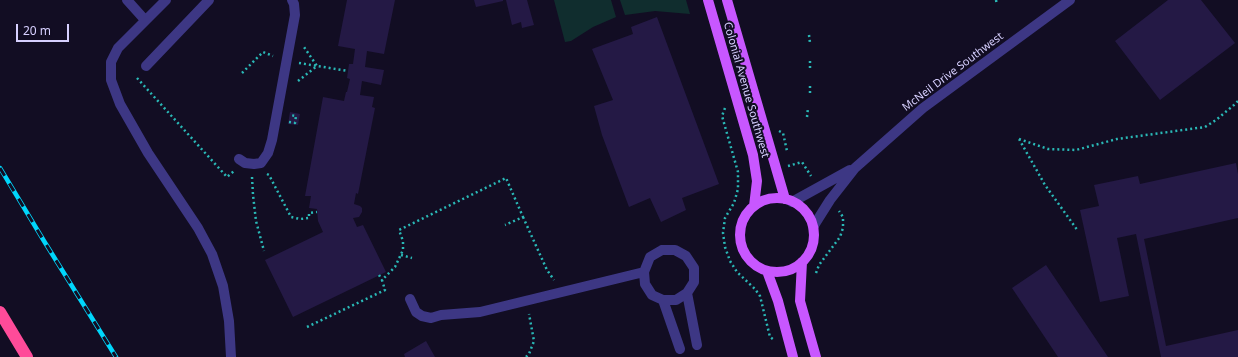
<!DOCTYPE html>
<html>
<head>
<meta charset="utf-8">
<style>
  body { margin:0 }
  #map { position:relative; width:1238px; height:357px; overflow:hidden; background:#120d23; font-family:"Noto Sans",sans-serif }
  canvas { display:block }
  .scale { position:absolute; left:16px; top:24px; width:53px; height:18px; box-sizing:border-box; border:2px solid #d7d0ff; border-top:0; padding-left:5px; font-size:12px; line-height:14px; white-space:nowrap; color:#d7d0ff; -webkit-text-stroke:3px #120d23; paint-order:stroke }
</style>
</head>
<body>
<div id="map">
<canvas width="1238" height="357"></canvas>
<div class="scale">20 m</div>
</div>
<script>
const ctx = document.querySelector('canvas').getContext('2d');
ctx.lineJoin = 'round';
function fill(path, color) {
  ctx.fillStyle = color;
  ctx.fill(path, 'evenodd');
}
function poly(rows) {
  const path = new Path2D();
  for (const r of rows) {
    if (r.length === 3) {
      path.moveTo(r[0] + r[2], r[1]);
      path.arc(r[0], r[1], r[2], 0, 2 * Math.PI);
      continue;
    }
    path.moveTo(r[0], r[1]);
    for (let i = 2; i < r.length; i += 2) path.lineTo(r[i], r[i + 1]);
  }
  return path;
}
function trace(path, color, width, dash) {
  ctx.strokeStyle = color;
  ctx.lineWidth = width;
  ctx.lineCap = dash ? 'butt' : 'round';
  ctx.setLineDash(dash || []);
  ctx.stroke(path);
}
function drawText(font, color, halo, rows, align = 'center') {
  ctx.font = font + ' "Noto Sans",sans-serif';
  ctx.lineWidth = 4;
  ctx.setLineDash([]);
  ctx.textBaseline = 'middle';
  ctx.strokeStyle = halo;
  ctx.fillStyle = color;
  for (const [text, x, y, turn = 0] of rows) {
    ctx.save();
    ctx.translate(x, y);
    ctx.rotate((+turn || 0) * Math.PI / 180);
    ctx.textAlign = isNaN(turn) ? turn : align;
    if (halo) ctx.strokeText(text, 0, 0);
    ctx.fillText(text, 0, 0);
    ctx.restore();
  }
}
fill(poly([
  [554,0,611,0,616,17,593,27,571,41,565,42],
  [620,0,686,0,690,14,655,11,625,15]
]), '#102d2e');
fill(poly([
  [347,0,395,0,384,54,367,51,365,67,384,70,381,85,362,81,360,95,374,97,372,107,375,108,358,194,356,193,354,204,360,206,362,208,362,212,359,217,353,218,357,227,363,225,386,272,293,317,265,260,323,232,318,221,317,209,309,208,311,196,305,196,323,97,344,101,346,92,347,92,350,79,347,78,349,64,353,64,355,49,338,46],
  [474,0,503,0,503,1,476,7],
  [506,0,527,0,534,25,522,28,521,22,512,25],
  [1168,0,1201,0,1235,43,1160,100,1115,41],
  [657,17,719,184,682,198,686,210,661,222,650,198,629,207,602,135,594,106,613,100,592,49,633,34,631,27],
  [290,112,300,114,298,125,288,124],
  [1236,163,1238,174,1238,218,1144,239,1166,346,1238,330,1238,357,1161,357,1136,234,1117,238,1129,296,1100,302,1080,210,1099,206,1094,185,1138,176,1140,184],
  [1046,265,1108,357,1058,357,1012,288],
  [426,341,435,357,405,357,404,354]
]), '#241945');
trace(poly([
  [996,0,997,5],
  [809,35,810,43],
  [299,63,348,71],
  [810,68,810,59],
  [242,73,263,52,273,56],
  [137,78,227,177,234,171],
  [298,81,317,66,304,47],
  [810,93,810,84],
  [725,108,722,116,738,172,738,189,734,203,725,218,723,233,725,247,730,261,737,272,755,289,760,296,770,337,774,340],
  [807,117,808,108],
  [289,122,295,123,296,116,290,115],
  [779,131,783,133,787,151],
  [1019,139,1048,149,1076,150,1117,139,1205,127,1216,120,1234,105,1238,101],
  [1019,139,1045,185,1078,231],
  [788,166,802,162,811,176],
  [267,174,269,175,291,217,300,219,309,218,309,213,317,212],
  [252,177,253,195,256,221,264,251],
  [523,217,547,270,554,280],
  [401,255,412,258],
  [816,273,819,265,840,237,843,228,843,217,839,211],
  [379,275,382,280],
  [307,327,385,290,382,280,395,267,403,250,403,241,399,230,506,178,523,217,505,225],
  [526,357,529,354,534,341,529,314]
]), '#2ab8b6', 2.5, [2, 3]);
trace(poly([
  [127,0,145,20],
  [166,0,118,48,111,62,111,80,120,104,148,153,198,228,212,254,223,286,229,321,231,357],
  [146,66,209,0],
  [239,159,245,163,254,164,261,163,268,153,272,140,295,15,294,4,292,0],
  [792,202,850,170],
  [813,227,830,200,855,168,923,108,1070,0],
  [662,250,675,250,686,256,694,268,694,282,687,293,676,300,663,300,652,295,645,284,644,272,650,257,662,250],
  [687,293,697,345],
  [410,299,416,312,422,316,431,318,441,315,480,312,644,272],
  [663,300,680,349]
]), '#3d3784', 10);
trace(poly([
  [708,0,753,155,757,181,754,206],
  [727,0,785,199],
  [777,235,37],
  [802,262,800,301,816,357],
  [767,271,778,301,793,357]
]), '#c857ff', 10);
trace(poly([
  [0,312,27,357]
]), '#ff4b99', 12);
const rail = poly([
  [0,168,44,241,116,357]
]);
trace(rail, '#00d6fb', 4.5);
trace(rail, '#120d23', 3, [9]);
drawText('11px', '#d7d0ff', '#120d23', [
  ["McNeil Drive Southwest",953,72,-37],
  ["Colonial Avenue Southwest",746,90,74]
]);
</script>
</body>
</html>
